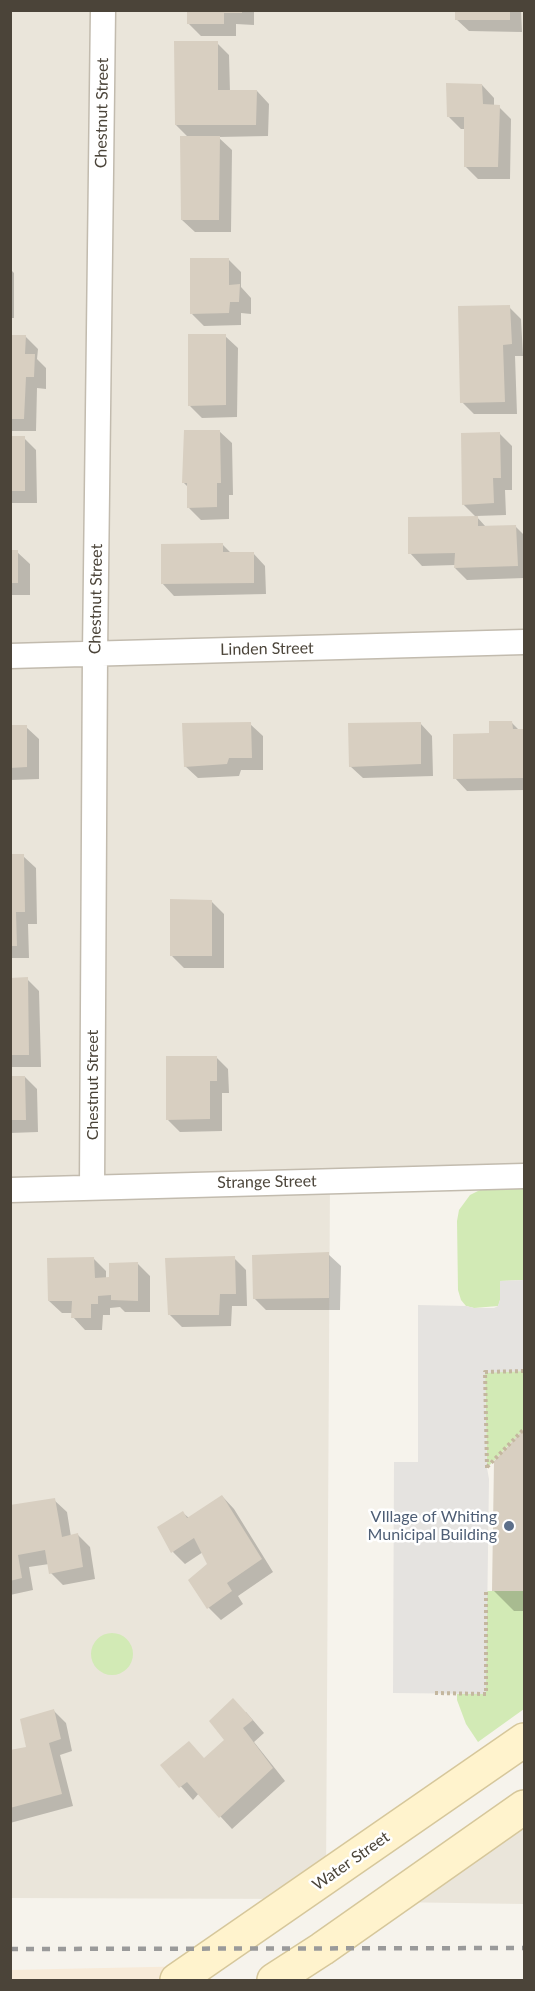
<!DOCTYPE html>
<html>
<head>
<meta charset="utf-8">
<style>
  body { margin:0 }
  #map { position:relative; width:535px; height:1991px; overflow:hidden; background:#f6f3ec; font-family:Lato,sans-serif }
  canvas { display:block }
  .frame { position:absolute; inset:0; border:12px solid #4b4439; pointer-events:none }
</style>
</head>
<body>
<div id="map">
<canvas width="535" height="1991"></canvas>
<div class="frame"></div>
</div>
<script>
const ctx = document.querySelector('canvas').getContext('2d');
ctx.lineJoin = 'round';
function fill(path, color) {
  ctx.fillStyle = color;
  ctx.fill(path, 'evenodd');
}
function poly(rows) {
  const path = new Path2D();
  for (const r of rows) {
    if (r.length === 3) {
      path.moveTo(r[0] + r[2], r[1]);
      path.arc(r[0], r[1], r[2], 0, 2 * Math.PI);
      continue;
    }
    path.moveTo(r[0], r[1]);
    for (let i = 2; i < r.length; i += 2) path.lineTo(r[i], r[i + 1]);
  }
  return path;
}
function trace(path, color, width, dash) {
  ctx.strokeStyle = color;
  ctx.lineWidth = width;
  ctx.lineCap = dash ? 'butt' : 'round';
  ctx.setLineDash(dash || []);
  ctx.stroke(path);
}
function drawText(font, color, halo, rows, align = 'center') {
  ctx.font = font + ' Lato,sans-serif';
  ctx.lineWidth = 5;
  ctx.setLineDash([]);
  ctx.textBaseline = 'middle';
  ctx.strokeStyle = halo;
  ctx.fillStyle = color;
  for (const [text, x, y, turn = 0] of rows) {
    ctx.save();
    ctx.translate(x, y);
    ctx.rotate((+turn || 0) * Math.PI / 180);
    ctx.textAlign = isNaN(turn) ? turn : align;
    if (halo) ctx.strokeText(text, 0, 0);
    ctx.fillText(text, 0, 0);
    ctx.restore();
  }
}
fill(poly([
  [11,11,524,11,524,1176,330,1181,326,1879,297,1899,11,1898],
  [524,1807,524,1904,389,1902]
]), '#eae5da');
fill(poly([
  [199,1966,177,1980,11,1980,10,1970]
]), '#f7ead8');
fill(poly([
  [524,1186,524,1280,500,1281,500,1300,498,1306,474,1308,466,1306,461,1300,458,1290,457,1221,459,1210,470,1195,486,1187],
  [524,1371,524,1429,487,1468,485,1372],
  [486,1591,524,1591,524,1709,478,1742,466,1724,457,1700,457,1694,486,1693],
  [112,1654,21]
]), '#d2eab5');
fill(poly([
  [524,1280,524,1371,485,1373,487,1468,489,1479,486,1694,393,1693,394,1462,418,1462,418,1305,466,1306,474,1308,494,1308,498,1306,500,1300,500,1281]
]), '#e5e3e0');
fill(poly([
  [188,10,254,10,254,25,236,24,236,36,201,36,188,23],
  [456,10,521,10,522,32,469,31,456,19],
  [217,43,229,55,230,92,257,91,269,104,268,136,218,137,232,150,231,232,195,232,182,220,189,138,176,125],
  [482,85,494,98,494,106,499,107,511,119,510,179,478,179,465,166,465,129,461,129,449,117],
  [229,260,241,272,241,287,251,298,251,314,241,313,241,325,204,326,192,314],
  [10,269,14,273,14,318,10,318],
  [509,307,521,319,523,356,515,356,517,414,474,414,462,402],
  [10,336,25,336,38,349,37,359,46,368,46,389,37,388,36,431,10,431],
  [225,336,238,348,237,417,202,418,190,406],
  [219,431,232,443,233,495,229,495,229,519,201,520,189,508,189,488,183,482],
  [500,434,512,446,512,490,505,490,506,515,476,516,486,527,516,527,524,535,524,578,467,580,455,568,455,565,422,566,410,553,477,518,463,504],
  [10,438,24,438,36,450,37,503,10,503],
  [222,544,231,553,253,553,265,566,266,594,174,596,162,583],
  [10,552,17,552,30,564,30,595,10,595],
  [420,723,432,736,433,776,363,778,350,766],
  [512,723,519,730,524,730,524,790,467,791,455,778,491,734],
  [250,724,263,736,263,770,241,770,239,776,198,778,185,766],
  [10,727,26,727,39,739,39,779,10,780],
  [10,856,23,856,36,868,37,924,28,924,29,958,10,958],
  [211,901,224,914,224,968,184,968,172,956],
  [10,979,27,979,39,991,41,1067,10,1067],
  [216,1057,228,1069,229,1093,222,1093,222,1131,180,1132,168,1120],
  [10,1077,25,1077,37,1089,38,1132,10,1133],
  [328,1254,341,1266,340,1310,266,1310,254,1298],
  [234,1258,246,1270,247,1306,232,1306,231,1326,182,1327,169,1314],
  [94,1259,106,1271,106,1279,138,1264,150,1276,150,1312,125,1312,120,1307,110,1308,110,1315,103,1315,102,1330,85,1330,73,1317,73,1313,62,1313,49,1301],
  [524,1432,524,1611,514,1611,493,1590,495,1461],
  [222,1496,234,1509,273,1572,238,1596,243,1604,221,1620,209,1608,190,1580,209,1564,203,1552,185,1564,173,1552,183,1513,189,1518],
  [54,1500,67,1512,71,1537,78,1535,90,1547,95,1579,63,1585,51,1573,49,1564,29,1567,33,1590,10,1595,10,1506],
  [54,1711,66,1723,72,1751,60,1755,73,1806,10,1823,10,1752,27,1748],
  [246,1712,264,1733,254,1742,285,1781,232,1829,199,1793,193,1800,162,1765,205,1760,226,1740]
]), '#0003');
fill(poly([
  [187,10,242,10,242,13,224,13,224,24,187,24],
  [455,10,510,10,510,20,455,20],
  [174,41,218,41,218,90,257,90,256,125,175,125],
  [446,83,482,84,483,104,500,105,498,167,464,167,464,117,447,117],
  [180,136,220,136,219,220,181,220],
  [190,258,229,258,229,285,240,284,239,302,230,302,229,313,190,314],
  [510,305,512,344,503,345,505,402,460,403,458,306],
  [188,334,226,334,226,405,188,406],
  [10,335,26,335,25,354,35,354,34,377,26,377,24,419,10,419],
  [184,430,220,430,221,483,217,483,217,507,187,508,187,483,182,483],
  [500,432,501,478,493,478,494,503,462,505,461,433],
  [10,436,25,436,25,491,10,491],
  [478,516,478,526,516,525,518,566,454,568,455,553,408,554,408,517],
  [223,543,223,552,254,552,254,583,161,584,161,544],
  [10,550,18,550,18,583,10,583],
  [489,721,512,721,513,729,524,729,524,778,453,779,453,734,489,733],
  [251,722,252,758,229,758,227,764,184,767,182,723],
  [421,722,421,764,349,767,348,723],
  [10,725,27,725,27,767,10,768],
  [10,854,24,854,25,912,16,912,17,946,10,946],
  [170,899,212,900,212,956,170,956],
  [28,977,29,1055,10,1055,10,978],
  [166,1056,217,1056,217,1081,210,1081,210,1119,166,1120],
  [10,1076,25,1076,26,1120,10,1120],
  [329,1252,329,1298,253,1299,252,1255],
  [235,1256,236,1294,220,1294,219,1315,168,1315,165,1258],
  [94,1257,95,1278,109,1277,109,1263,138,1262,138,1301,111,1300,111,1295,98,1296,98,1304,91,1304,91,1318,71,1318,72,1301,48,1301,47,1258],
  [524,1429,524,1591,492,1591,494,1461],
  [222,1495,262,1559,227,1583,232,1591,207,1609,188,1580,207,1564,194,1538,171,1553,157,1527,183,1511,187,1518],
  [55,1498,62,1537,78,1533,83,1567,49,1574,45,1550,18,1555,22,1578,10,1581,10,1505],
  [233,1698,253,1720,243,1728,273,1768,219,1818,187,1782,179,1788,160,1765,189,1741,204,1758,224,1740,209,1721],
  [54,1709,61,1739,49,1743,62,1794,10,1808,10,1750,26,1747,20,1719]
]), '#d8cfc1');
const minor = poly([
  [10,656,524,642],
  [92,1187,95,653,103,10],
  [10,1190,524,1176]
]);
const secondary = poly([
  [177,1980,524,1740],
  [274,1980,322,1949,524,1807]
]);
trace(minor, '#c2bbae', 27);
trace(secondary, '#d6c79b', 36);
trace(poly([
  [487,1467,524,1429],
  [487,1468,485,1372,524,1371],
  [435,1693,486,1694,486,1591]
]), '#c4b79f', 4, [3, 3]);
trace(minor, '#fff', 24);
trace(secondary, '#fff3cd', 33);
trace(poly([
  [10,1949,524,1948]
]), '#9a9a9a', 4.5, [8, 8]);
for (const [x, y, r, color] of [
  [509,1526,6,"#5c6f8a"]
]) {
  const dot = new Path2D();
  dot.arc(x, y, r, 0, 2 * Math.PI);
  ctx.fillStyle = color;
  ctx.fill(dot);
  trace(dot, '#fff', 2);
}
drawText('16px', '#4b4439', '#fff', [
  ["Chestnut Street",102,113,-89],
  ["Chestnut Street",96,599,-89],
  ["Linden Street",267,649,-1],
  ["Chestnut Street",93,1085,-90],
  ["Strange Street",267,1182,-1],
  ["Water Street",351,1861,-35]
]);
drawText('16px', '#4e5e75', '#fff', [
  ["VIllage of Whiting",497,1517],
  ["Municipal Building",497,1535]
], 'right');
</script>
</body>
</html>
